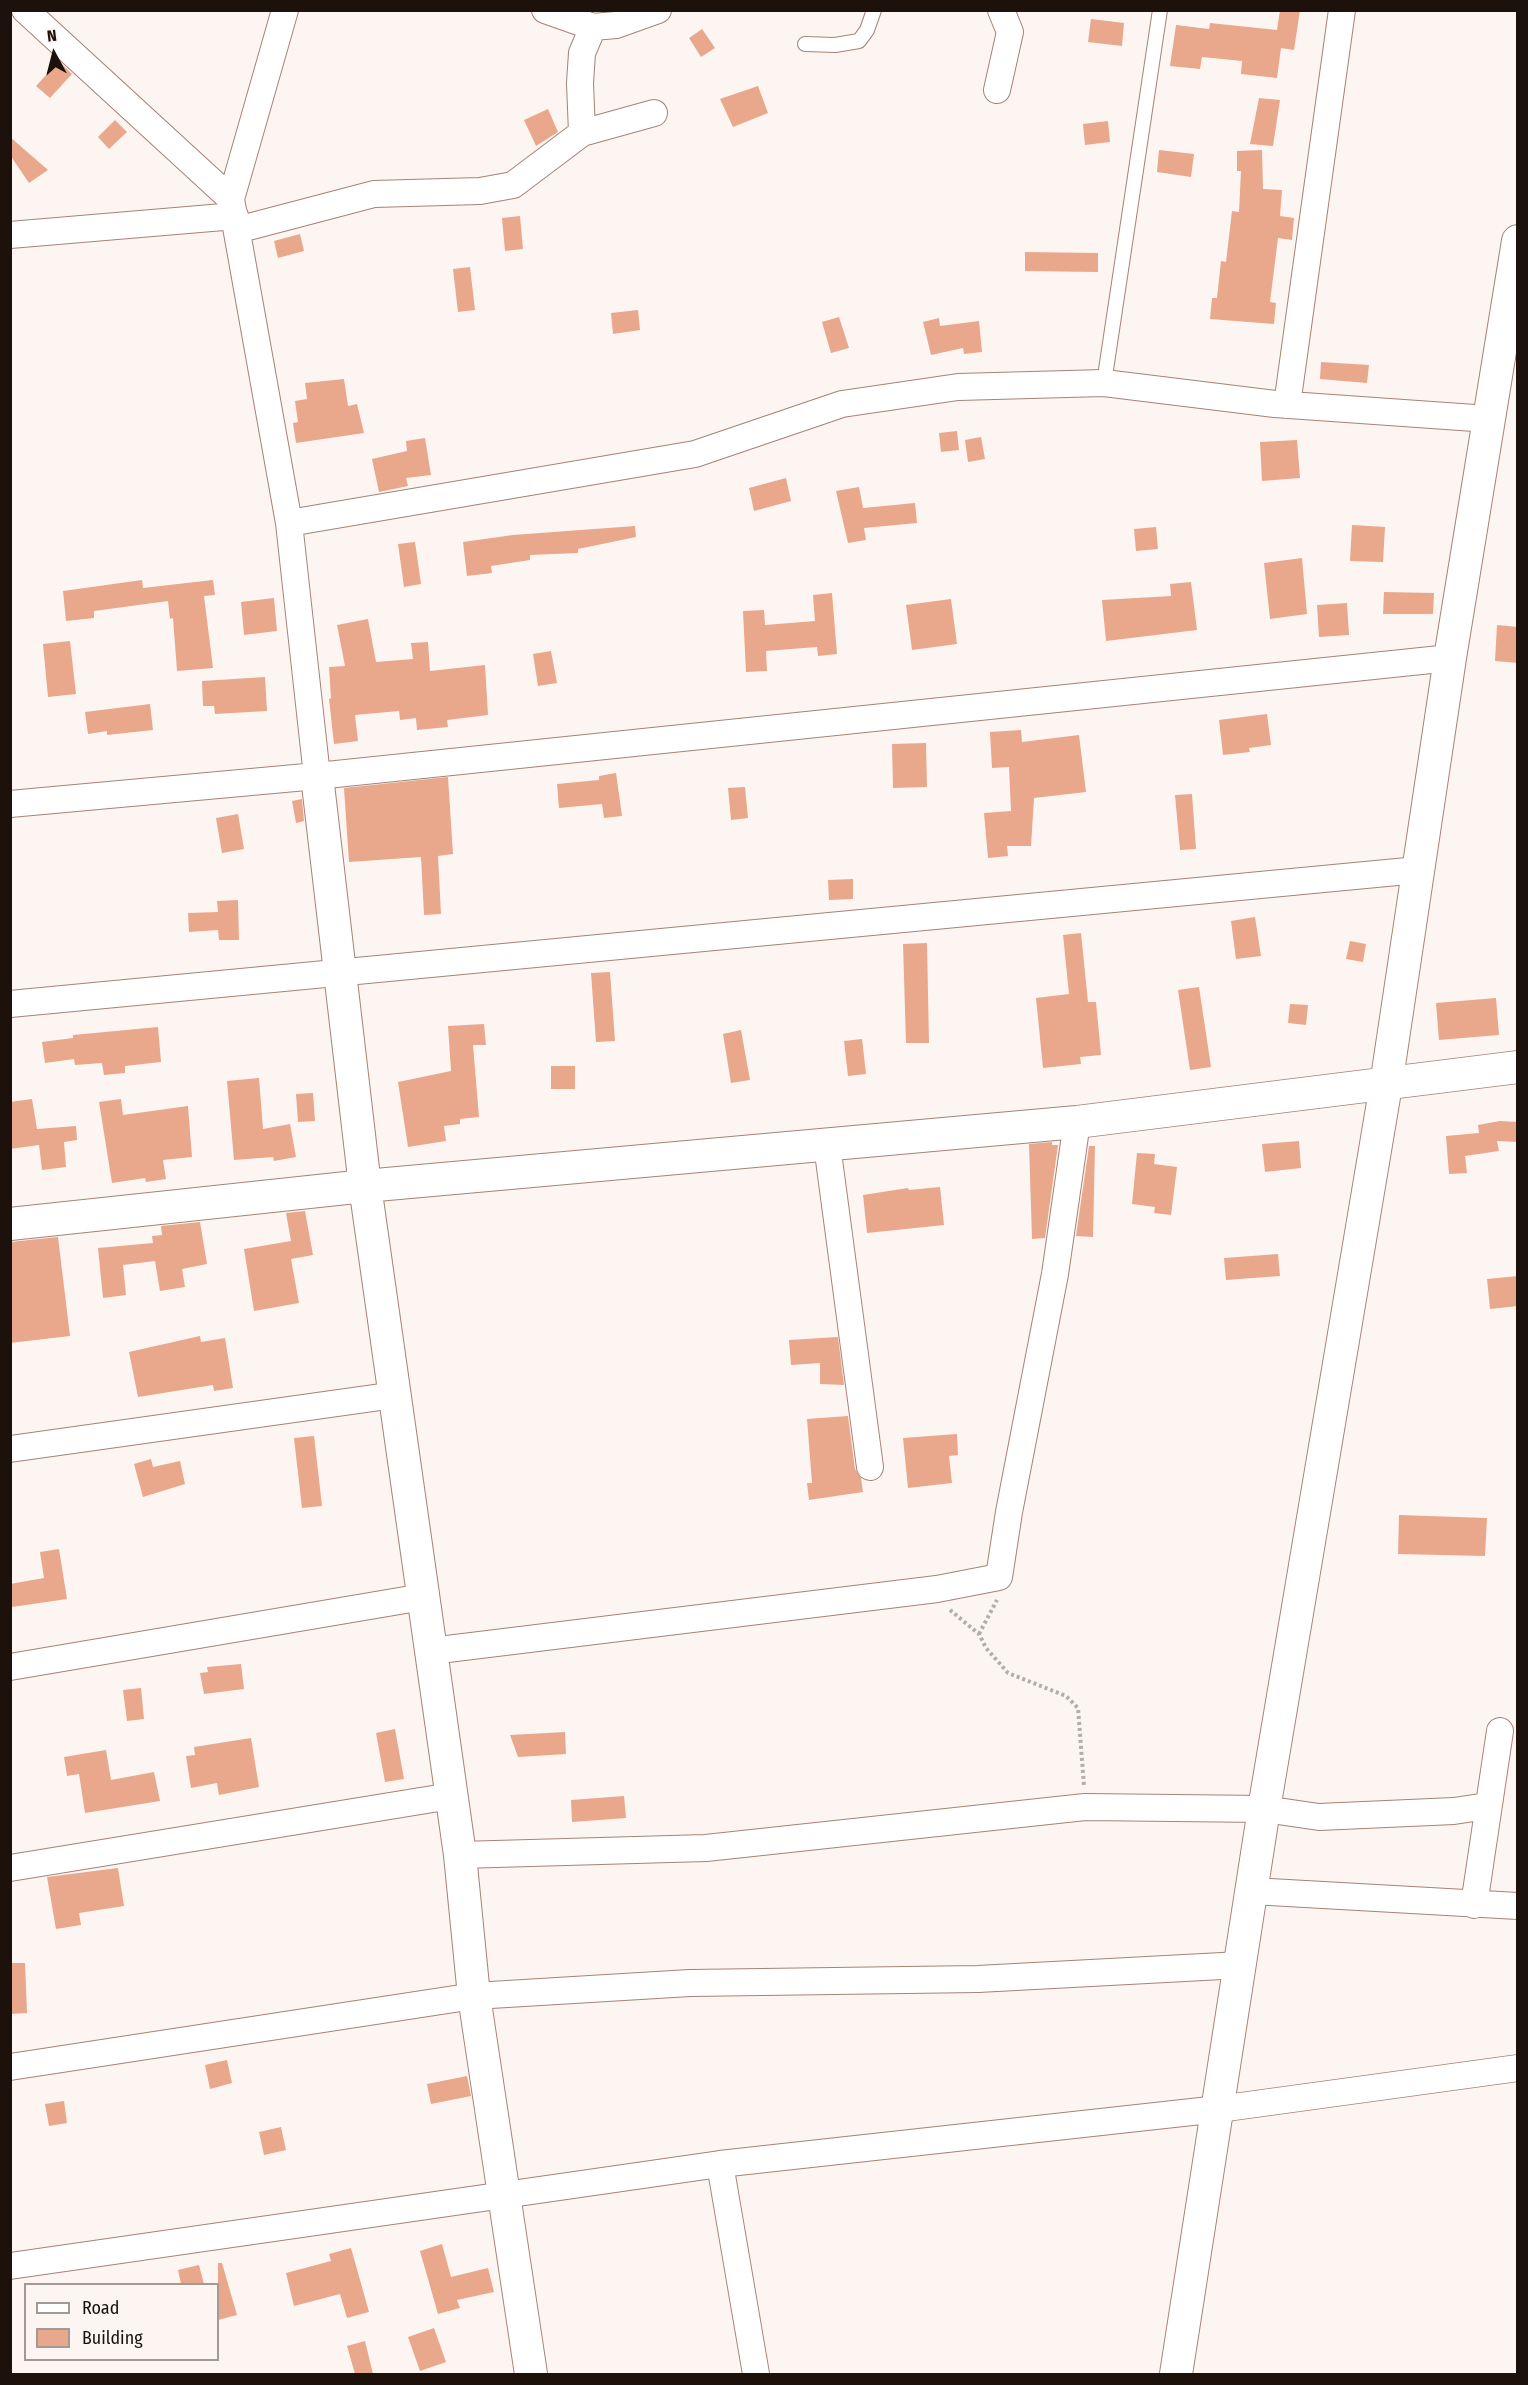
<!DOCTYPE html>
<html>
<head>
<meta charset="utf-8">
<style>
  body { margin:0 }
  #map { position:relative; width:1528px; height:2385px; overflow:hidden; background:#fdf5f2; font-family:"Fira Sans Condensed",sans-serif }
  canvas { display:block }
  .frame { position:absolute; inset:0; border:12px solid #1d110c; pointer-events:none }
  .legend { position:absolute; left:24px; top:2283px; width:195px; height:78px; box-sizing:border-box; background:#fdf5f2; border:2px solid #a39a96; margin:0; padding:8px 10px; list-style:none; font-size:18px; color:#1d110c }
  .legend li { display:flex; align-items:center; gap:12px; height:30px }
  .legend b { width:30px; border:2px solid #a39a96 }
  .north { position:absolute; left:24px; top:24px; width:60px; height:60px; -webkit-text-stroke:4px #fdf5f2; paint-order:stroke; rotate:353deg; font-size:16px; font-weight:700; line-height:24px; text-align:center; color:#1d110c }
  .north::after { content:''; display:block; margin:auto; width:21px; height:27px; background:#1d110c; clip-path:polygon(50% 0,100% 100%,50% 72%,0 100%) }
</style>
</head>
<body>
<div id="map">
<canvas width="1528" height="2385"></canvas>
<div class="frame"></div>
<ul class="legend">
<li><b style="height:8px;background:#fff"></b>Road</li>
<li><b style="height:16px;background:#e9a78b"></b>Building</li>
</ul>
<div class="north">N</div>
</div>
<script>
const ctx = document.querySelector('canvas').getContext('2d');
ctx.lineJoin = 'round';
function fill(path, color) {
  ctx.fillStyle = color;
  ctx.fill(path, 'evenodd');
}
function poly(rows) {
  const path = new Path2D();
  for (const r of rows) {
    path.moveTo(r[0], r[1]);
    for (let i = 2; i < r.length; i += 2) path.lineTo(r[i], r[i + 1]);
  }
  return path;
}
function trace(path, color, width, dash) {
  ctx.strokeStyle = color;
  ctx.lineWidth = width;
  ctx.lineCap = dash ? 'butt' : 'round';
  ctx.setLineDash(dash || []);
  ctx.stroke(path);
}
fill(poly([
  [1280,10,1300,10,1294,50,1281,48,1277,78,1241,74,1242,61,1202,57,1200,69,1170,66,1176,25,1209,29,1210,23,1277,30],
  [1091,19,1124,23,1122,46,1088,42],
  [702,29,715,48,701,57,689,38],
  [59,61,72,74,50,98,36,86],
  [758,86,768,113,733,127,720,99],
  [1259,98,1280,100,1273,146,1250,144],
  [548,109,558,132,536,146,524,120],
  [115,120,127,132,109,149,98,137],
  [1108,121,1110,142,1085,145,1083,124],
  [10,137,48,170,29,183,10,155],
  [1159,150,1194,154,1191,177,1157,172],
  [1262,150,1263,189,1282,190,1280,216,1294,218,1292,240,1278,238,1270,302,1276,303,1274,324,1210,319,1212,298,1217,298,1221,261,1226,262,1232,211,1239,212,1241,171,1237,171,1237,151],
  [520,216,523,249,505,251,502,218],
  [300,234,304,251,278,258,274,241],
  [1025,252,1098,253,1098,272,1025,271],
  [470,267,475,310,458,312,453,269],
  [638,310,640,330,613,334,611,313],
  [839,317,849,348,831,353,822,322],
  [939,318,940,326,979,321,982,352,964,354,963,348,931,355,923,322],
  [1321,362,1369,365,1367,383,1320,379],
  [344,379,348,406,357,404,364,433,296,443,293,423,298,422,295,401,307,399,305,383],
  [957,431,959,450,941,452,939,433],
  [981,437,985,459,968,462,965,440],
  [425,438,431,475,406,478,408,486,379,492,372,459,407,451,406,441],
  [1297,440,1300,478,1262,481,1260,442],
  [786,478,791,501,754,511,749,488],
  [859,487,863,508,915,503,917,523,864,528,866,540,848,543,836,491],
  [1352,525,1385,527,1383,562,1350,561],
  [635,526,636,537,578,549,578,553,530,555,530,560,491,566,492,573,467,576,463,542,513,535],
  [1156,527,1158,549,1136,551,1134,529],
  [415,542,421,584,404,587,398,544],
  [1302,558,1307,614,1270,619,1264,563],
  [142,580,143,588,213,580,215,595,204,596,213,668,177,671,173,618,170,619,168,601,94,611,94,618,66,621,63,591],
  [1191,582,1197,630,1106,641,1102,600,1171,596,1170,584],
  [1384,592,1434,593,1433,614,1383,614],
  [832,593,837,654,818,656,817,647,766,651,767,671,746,672,743,611,764,610,765,625,815,621,813,595],
  [274,598,277,631,244,635,241,602],
  [951,599,957,644,912,650,906,605],
  [1347,603,1349,635,1319,637,1317,605],
  [368,619,376,662,413,659,411,643,428,642,430,671,485,665,488,715,447,720,448,727,417,730,416,718,400,720,399,711,355,715,358,741,334,744,329,699,331,698,329,667,345,666,337,625],
  [1497,625,1518,627,1518,663,1495,661],
  [70,641,76,694,48,697,43,644],
  [551,651,557,683,538,686,533,654],
  [265,677,267,711,215,714,214,706,203,706,202,681],
  [150,704,153,730,107,735,107,731,88,734,85,712],
  [1267,714,1271,745,1249,748,1250,752,1223,755,1219,720],
  [1021,730,1022,742,1079,735,1086,792,1034,798,1031,846,1007,846,1008,856,988,858,984,813,1011,811,1009,767,992,768,990,732],
  [926,743,927,787,893,788,892,744],
  [616,773,622,816,604,818,602,804,559,808,557,784,599,780,599,776],
  [448,777,453,854,438,856,441,914,424,915,421,857,349,862,344,788],
  [745,787,748,818,731,820,728,788],
  [1192,794,1196,849,1180,850,1175,795],
  [302,799,304,821,296,823,292,801],
  [238,814,244,849,222,853,216,818],
  [853,879,853,899,829,900,828,880],
  [238,900,239,940,219,940,218,930,189,932,188,913,218,912,217,901],
  [1255,917,1261,956,1236,959,1231,921],
  [1081,933,1088,1002,1096,1002,1101,1055,1080,1057,1081,1064,1043,1068,1036,998,1069,994,1063,935],
  [1350,941,1366,944,1363,962,1346,959],
  [927,943,929,1043,906,1043,903,944],
  [610,972,615,1041,596,1042,591,973],
  [1199,987,1211,1067,1190,1070,1178,990],
  [1496,998,1499,1035,1439,1040,1436,1003],
  [1290,1004,1308,1005,1306,1025,1288,1023],
  [484,1024,486,1045,473,1045,479,1117,460,1119,460,1124,444,1126,446,1141,408,1147,398,1082,451,1071,448,1026],
  [158,1027,161,1062,125,1066,125,1073,104,1075,102,1063,75,1065,74,1059,45,1063,42,1042,73,1038,73,1035],
  [741,1030,750,1080,731,1083,723,1034],
  [862,1039,866,1074,848,1076,844,1041],
  [551,1066,575,1066,575,1089,551,1089],
  [259,1078,263,1129,290,1124,296,1157,274,1161,273,1157,234,1160,227,1081],
  [313,1093,315,1121,298,1122,296,1094],
  [32,1099,37,1129,76,1126,77,1140,64,1142,66,1167,42,1170,39,1145,10,1149,10,1102],
  [121,1099,123,1115,188,1106,192,1157,163,1160,166,1179,146,1182,145,1178,112,1183,99,1102],
  [1500,1121,1518,1122,1518,1142,1497,1141,1499,1151,1465,1156,1467,1173,1449,1174,1446,1136,1479,1133,1478,1125],
  [1299,1141,1301,1168,1265,1172,1262,1144],
  [1052,1142,1052,1145,1058,1145,1045,1238,1032,1239,1029,1144],
  [1089,1146,1095,1146,1093,1237,1076,1236],
  [1137,1153,1155,1154,1154,1164,1177,1167,1171,1215,1154,1213,1155,1207,1132,1204],
  [940,1187,944,1225,867,1233,863,1195,908,1188,909,1190],
  [305,1211,313,1255,291,1259,299,1303,254,1311,244,1249,291,1241,286,1213],
  [200,1222,207,1264,182,1269,185,1287,160,1291,155,1261,123,1265,126,1295,103,1298,98,1248,153,1243,152,1236,162,1235,161,1226],
  [58,1237,70,1336,10,1343,10,1242],
  [1278,1254,1280,1276,1226,1280,1224,1258],
  [1518,1276,1518,1306,1490,1309,1487,1279],
  [200,1336,201,1342,225,1338,233,1388,214,1391,213,1385,138,1397,129,1352],
  [838,1337,844,1385,820,1384,820,1363,791,1365,789,1340],
  [848,1416,855,1469,861,1478,863,1492,809,1500,807,1483,812,1483,807,1419],
  [957,1434,958,1455,949,1456,952,1483,908,1488,903,1438],
  [314,1436,322,1506,302,1508,294,1438],
  [151,1459,153,1467,180,1461,185,1484,143,1497,134,1464],
  [1399,1515,1487,1518,1485,1556,1398,1554],
  [59,1549,67,1599,12,1607,10,1584,44,1578,40,1552],
  [241,1664,244,1689,204,1694,200,1673,208,1672,207,1667],
  [141,1688,144,1719,127,1721,123,1690],
  [395,1729,404,1779,385,1782,376,1733],
  [565,1732,566,1754,518,1757,510,1735],
  [251,1738,259,1787,219,1795,217,1783,191,1788,186,1756,195,1755,194,1747],
  [106,1750,111,1780,154,1772,160,1801,85,1813,79,1774,67,1776,64,1757],
  [624,1796,626,1818,572,1822,571,1800],
  [118,1868,124,1906,79,1913,81,1925,56,1929,47,1877],
  [10,1963,25,1963,27,2013,10,2014],
  [227,2060,232,2083,210,2089,205,2065],
  [467,2076,471,2096,431,2104,427,2084],
  [64,2101,67,2123,49,2126,45,2104],
  [281,2127,286,2150,264,2155,259,2132],
  [442,2244,451,2277,488,2268,494,2292,457,2300,460,2308,438,2314,420,2251],
  [351,2248,369,2312,347,2318,340,2294,294,2306,286,2273,331,2261,329,2254],
  [218,2263,222,2263,237,2315,218,2320],
  [199,2265,204,2284,181,2284,178,2270],
  [434,2328,446,2362,420,2371,408,2337],
  [365,2341,373,2374,355,2374,347,2346]
]), '#e9a78b');
const service = poly([
  [805,44,835,45,859,41,867,30,874,10],
  [1104,383,1160,10]
]);
const minor = poly([
  [25,10,231,199,289,523,317,776],
  [545,10,593,27,616,25,658,10],
  [997,90,1010,32,1001,10],
  [582,133,580,83,582,53,593,27],
  [231,199,285,10],
  [237,230,374,194,480,191,513,185,582,133,654,113],
  [10,235,235,216],
  [1287,405,1342,10],
  [289,523,695,454,842,404,958,387,1104,383,1275,404,1489,419],
  [10,804,317,776,1450,658],
  [10,1004,1418,870],
  [827,1145,870,1467],
  [10,1449,395,1395],
  [431,1651,937,1589,999,1577,1009,1512,1055,1274,1077,1122],
  [10,1667,423,1597],
  [460,1855,706,1848,1085,1807,1264,1809,1319,1817,1454,1811,1487,1806],
  [10,1868,451,1796],
  [1252,1891,1518,1906],
  [1474,1905,1500,1731],
  [10,2067,474,1996,690,1983,978,1979,1241,1965],
  [720,2164,1219,2109,1518,2068],
  [10,2266,720,2164,756,2374]
]);
const tertiary = poly([
  [317,776,365,1186,460,1855,474,1996,531,2374],
  [10,1224,365,1186,1077,1122,1518,1067],
  [1176,2374,1264,1809,1386,1085,1450,658,1518,241]
]);
trace(service, '#a58376', 16);
trace(minor, '#a58376', 28);
trace(tertiary, '#a58376', 34);
trace(poly([
  [950,1610,979,1634,986,1648,1008,1673,1066,1696,1078,1708,1084,1786],
  [979,1634,997,1600]
]), '#b5aca8', 4, [3, 3]);
trace(service, '#fff', 14);
trace(minor, '#fff', 26);
trace(tertiary, '#fff', 32);
</script>
</body>
</html>
